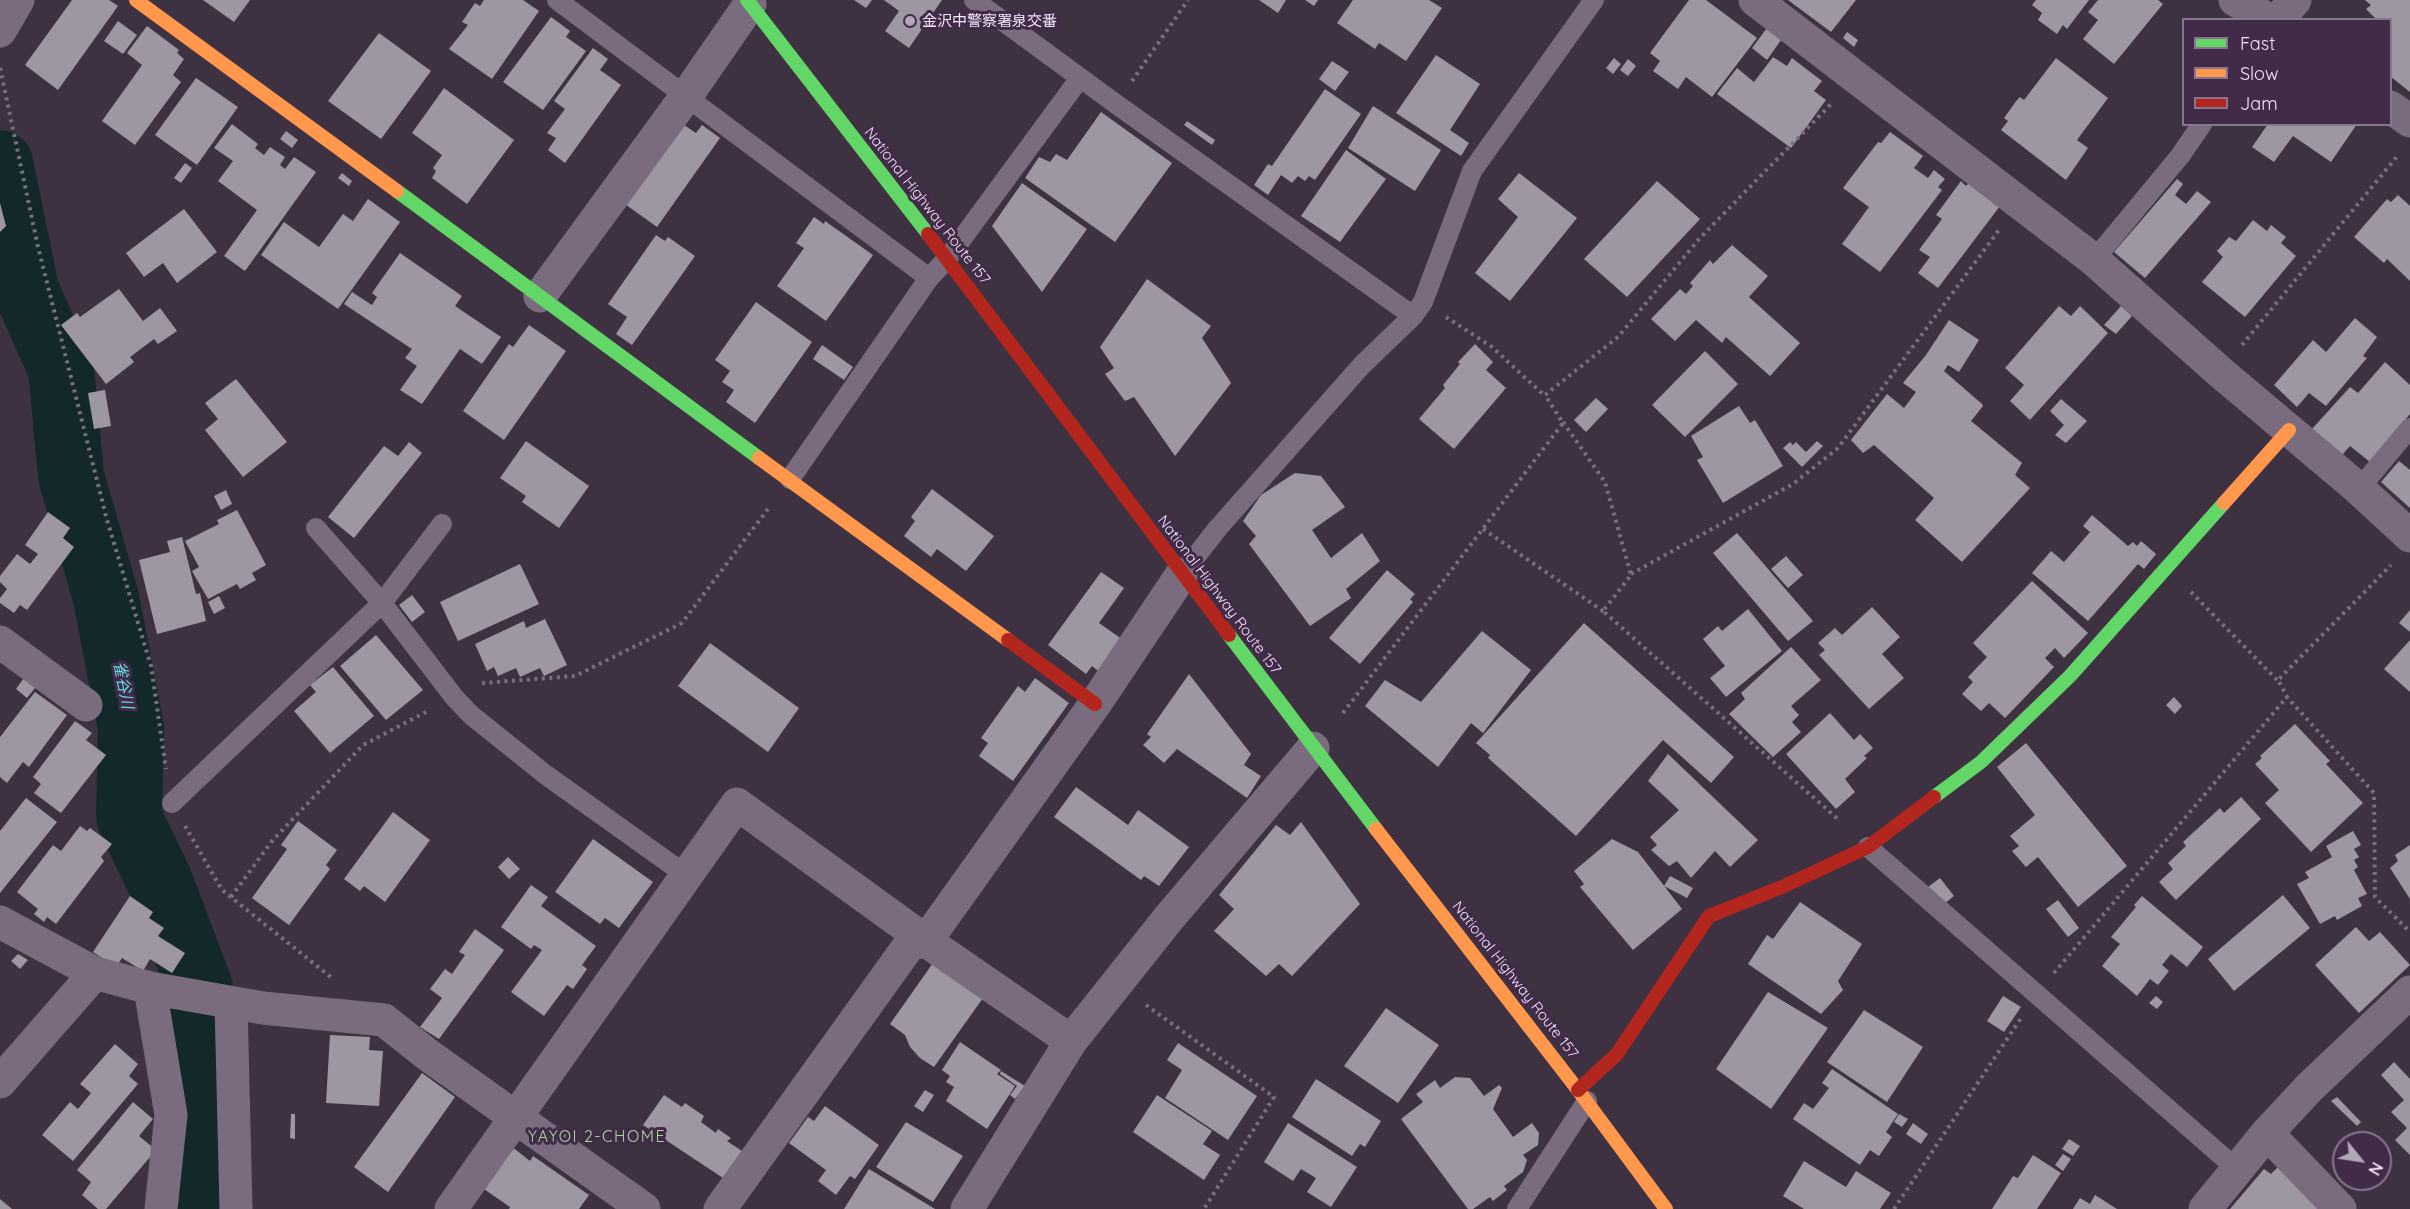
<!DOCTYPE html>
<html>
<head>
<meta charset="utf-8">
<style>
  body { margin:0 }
  #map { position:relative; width:2410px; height:1209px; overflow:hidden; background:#3e3242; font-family:Quicksand,sans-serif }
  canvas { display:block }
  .legend { position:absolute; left:2182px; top:18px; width:210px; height:108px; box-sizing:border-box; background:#422b49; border:2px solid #88758f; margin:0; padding:8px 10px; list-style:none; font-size:18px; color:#f2e4f7 }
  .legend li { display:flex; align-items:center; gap:12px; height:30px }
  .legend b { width:30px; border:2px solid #88758f }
  .north { position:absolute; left:2332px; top:1131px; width:60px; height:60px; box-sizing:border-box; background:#422b49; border:2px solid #88758f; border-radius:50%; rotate:120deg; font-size:16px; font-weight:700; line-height:24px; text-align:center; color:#f2e4f7 }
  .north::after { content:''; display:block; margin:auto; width:21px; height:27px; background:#b3a6b8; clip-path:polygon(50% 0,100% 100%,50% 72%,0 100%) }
</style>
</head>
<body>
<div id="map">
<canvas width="2410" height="1209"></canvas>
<ul class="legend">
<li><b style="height:8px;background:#63d668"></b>Fast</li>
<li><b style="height:8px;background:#ff974d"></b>Slow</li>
<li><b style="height:8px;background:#b3261e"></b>Jam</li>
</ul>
<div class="north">N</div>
</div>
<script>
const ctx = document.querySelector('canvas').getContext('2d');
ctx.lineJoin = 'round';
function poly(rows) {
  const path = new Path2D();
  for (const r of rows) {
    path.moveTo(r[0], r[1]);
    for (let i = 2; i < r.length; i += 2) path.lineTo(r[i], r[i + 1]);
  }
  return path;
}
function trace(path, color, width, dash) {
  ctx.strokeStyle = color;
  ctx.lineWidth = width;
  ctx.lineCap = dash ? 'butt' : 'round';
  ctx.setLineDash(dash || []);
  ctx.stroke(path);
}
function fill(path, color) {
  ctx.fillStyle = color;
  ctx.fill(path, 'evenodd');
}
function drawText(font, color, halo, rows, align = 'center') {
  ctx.font = font + ' Quicksand,"Noto Sans JP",sans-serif';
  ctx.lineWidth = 6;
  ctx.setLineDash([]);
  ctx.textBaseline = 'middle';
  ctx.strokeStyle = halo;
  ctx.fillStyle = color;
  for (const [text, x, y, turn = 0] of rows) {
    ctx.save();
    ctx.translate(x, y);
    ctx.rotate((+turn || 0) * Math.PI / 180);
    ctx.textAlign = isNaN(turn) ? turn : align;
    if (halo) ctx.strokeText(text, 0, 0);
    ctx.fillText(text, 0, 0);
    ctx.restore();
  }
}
trace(poly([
  [0,163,26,290,61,369,71,476,106,598,131,728,129,817,160,882,200,988,210,1150,205,1209]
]), '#12282a', 66);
fill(poly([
  [72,0,109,0,118,6,58,90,25,65],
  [203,0,250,0,234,22],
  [484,0,523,0,539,11,492,79,449,49,468,25,462,22,475,3,480,6],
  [854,0,872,0,866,8],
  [884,0,942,0,909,48,885,31,899,11],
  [1259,0,1286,0,1278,13],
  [1305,0,1318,0,1314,6],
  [1353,0,1429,0,1442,8,1406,61,1379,43,1375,49,1337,23],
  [1689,0,1706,0,1757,38,1712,97,1686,77,1678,89,1653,71,1660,61,1650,53],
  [1788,0,1856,0,1831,32],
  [2036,0,2089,0,2067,29,2063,25,2057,34,2038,20,2042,13,2032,5],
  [2098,0,2158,0,2163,4,2114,64,2083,39,2098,20,2088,12],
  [2365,0,2410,0,2410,92,2391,77,2391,20,2377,20,2366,9,2371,5],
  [551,17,570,31,566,37,586,51,543,110,503,82],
  [118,21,137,35,123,54,104,41],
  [147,26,179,50,177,53,184,59,173,75,181,82,135,145,102,121,142,65,127,53],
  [1767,28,1781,40,1767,60,1752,48],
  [1847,32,1858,40,1854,47,1843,38],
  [379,33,431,71,381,139,328,101],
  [593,48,608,59,600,70,621,85,565,163,548,150,556,138,547,133,565,109,554,101],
  [1436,55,1480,84,1450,130,1469,143,1461,156,1396,113],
  [1773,57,1787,66,1792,58,1822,81,1814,91,1826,100,1791,148,1717,94,1737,68,1754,82],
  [1614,58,1621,64,1613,74,1606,68],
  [2056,58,2108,98,2077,140,2088,148,2066,180,2001,130,2008,121,2004,118,2017,100,2020,97,2024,100],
  [1628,59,1636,66,1628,76,1620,70],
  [1332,61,1349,72,1335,91,1319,79],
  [196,78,238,107,197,165,155,135],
  [444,88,514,140,467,204,432,178,436,171,433,168,442,155,412,133],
  [1325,89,1361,114,1315,180,1309,176,1305,181,1298,176,1292,183,1281,175,1268,195,1254,185,1268,164,1272,166],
  [1373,106,1441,150,1415,191,1348,148],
  [1101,112,1172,163,1115,242,1025,178,1039,157,1050,162,1056,154,1067,160],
  [1187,121,1215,140,1212,145,1184,125],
  [681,123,696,133,702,125,720,138,657,227,622,202],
  [232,124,258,144,255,148,264,155,270,147,285,157,280,165,285,169,294,157,316,172,245,271,224,256,257,210,218,181,233,161,214,148],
  [2268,124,2357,124,2331,162,2293,136,2274,162,2252,147],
  [286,131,298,140,292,148,280,139],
  [1890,132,1923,156,1914,168,1928,178,1934,170,1945,179,1938,187,1942,190,1880,272,1842,244,1869,207,1843,188,1878,142,1881,143],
  [1346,150,1386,179,1340,242,1301,216],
  [185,163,192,168,181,183,174,178],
  [342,173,352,181,349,186,338,178],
  [1519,173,1577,218,1510,301,1475,273,1518,217,1498,199],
  [2177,179,2183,184,2175,195,2186,204,2197,191,2211,202,2145,278,2114,252],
  [1657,181,1700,219,1627,297,1584,259],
  [1961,181,1966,186,1970,182,2000,206,1938,288,1918,273,1930,257,1919,250,1942,219,1936,215],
  [1022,183,1087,229,1042,292,992,226],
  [2398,195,2410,206,2410,281,2387,259,2384,263,2354,237,2387,199,2391,202],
  [368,199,400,222,338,309,261,255,284,222,319,247,343,214,353,221],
  [0,203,6,226,0,232],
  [184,209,217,252,177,283,163,263,144,277,126,253],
  [814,217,824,224,825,221,873,255,826,321,777,286,804,248,796,243],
  [2253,220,2267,231,2271,225,2286,237,2281,243,2296,256,2245,317,2202,282,2223,257,2217,251,2229,237,2236,241],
  [656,235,665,241,668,237,695,256,632,345,616,334,627,317,608,304],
  [1732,245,1768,276,1749,297,1800,343,1770,376,1726,337,1722,343,1696,320,1675,341,1651,319,1680,289,1686,294,1693,286,1690,283,1710,260,1713,264],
  [400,253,462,296,455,306,501,337,482,364,460,349,422,404,400,390,417,366,405,358,412,349,344,304,352,292,372,305,377,297,372,293],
  [1147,279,1211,326,1202,338,1231,383,1175,456,1134,397,1125,401,1105,374,1114,368,1100,347],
  [119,289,143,321,160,308,177,331,158,344,154,339,130,357,134,362,106,384,61,325,77,313,80,317],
  [756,302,812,342,755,423,726,402,734,390,722,382,730,371,715,360],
  [2059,306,2071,316,2080,306,2108,333,2030,420,2010,401,2024,385,2005,368],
  [2121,306,2132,316,2116,334,2104,325],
  [2355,318,2377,337,2363,356,2367,358,2326,406,2309,393,2297,407,2274,385,2313,340,2326,352],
  [1949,320,1979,340,1959,372,1948,365,1944,371,1982,404,1983,406,1971,421,2022,463,2015,475,2030,488,1962,562,1915,520,1934,498,1874,445,1863,453,1851,440,1887,394,1904,408,1916,392,1903,383,1926,355],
  [529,325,566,351,504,440,463,411,509,344,513,347],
  [1475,344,1493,362,1486,370,1506,388,1454,449,1419,419,1445,388,1443,385,1460,364,1458,362],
  [822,345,853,367,844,380,813,359],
  [1705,351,1738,384,1685,437,1652,405],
  [2385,362,2410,385,2410,414,2370,462,2350,446,2342,455,2312,429,2350,387,2358,393],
  [236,379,287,442,243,477,205,430,218,419,205,403],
  [105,390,111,426,94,429,88,393],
  [1596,398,1608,409,1586,432,1574,420],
  [2061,399,2087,421,2066,443,2055,435,2064,425,2050,411],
  [1739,406,1750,423,1755,420,1783,466,1723,503,1697,460,1703,457,1691,436],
  [526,441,589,486,559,528,522,502,526,496,500,478],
  [1817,441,1823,446,1802,467,1783,448,1790,442,1793,445,1796,442,1806,452],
  [409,442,422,453,354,538,328,517,384,446,398,456],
  [2399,461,2410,470,2410,508,2381,482],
  [1295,473,1321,476,1345,507,1312,530,1331,558,1362,533,1380,561,1346,589,1351,598,1310,626,1249,544,1256,536,1243,521,1261,495],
  [932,489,994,536,966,571,937,549,931,557,904,536,915,521,911,517],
  [226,490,232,504,221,510,214,496],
  [237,510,266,565,252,573,256,580,240,589,237,584,208,599,192,571,199,567,185,541,219,524,217,520],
  [48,512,70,528,63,538,74,547,27,610,20,605,14,613,0,603,0,598,7,589,0,582,0,576,17,554,30,564,38,554,25,545],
  [2092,515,2128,546,2133,542,2137,546,2141,541,2156,554,2144,569,2138,564,2088,621,2032,573,2051,551,2064,562,2090,532,2083,526],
  [1737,533,1813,621,1788,641,1713,553],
  [182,537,196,594,200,593,206,621,157,634,139,560,170,552,167,541],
  [1786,556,1803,575,1788,588,1771,569],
  [520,564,539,604,458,641,440,602],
  [1387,570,1415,594,1410,599,1413,602,1360,664,1329,638],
  [1101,572,1124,588,1099,623,1126,642,1103,675,1092,666,1086,674,1048,645],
  [2032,581,2088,633,2064,658,2055,648,2045,658,2054,667,2005,718,1989,703,1981,711,1962,694,1973,682,1968,677,1987,657,1973,643],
  [412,595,425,612,412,622,399,605],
  [219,596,225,608,214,614,208,602],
  [1872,607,1900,637,1882,654,1904,678,1869,709,1819,655,1825,650,1818,643,1835,628,1842,635],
  [1748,609,1782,651,1726,697,1710,678,1725,666,1703,639,1718,626,1722,631],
  [2410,610,2410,632,2399,623],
  [545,619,567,665,544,676,540,668,520,677,516,668,498,676,494,667,487,671,475,644,524,621,526,628],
  [1584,623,1734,757,1711,783,1663,740,1576,836,1488,758,1490,755,1476,743],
  [1482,631,1531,670,1483,733,1471,723,1438,767,1365,706,1385,680,1421,702],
  [376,635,423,690,386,720,340,666],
  [2410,640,2410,692,2384,669],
  [710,643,799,708,768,752,678,686],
  [1791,647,1821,680,1791,706,1799,715,1792,722,1801,732,1773,757,1729,714,1745,699,1741,693],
  [333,667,374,716,330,753,294,711,316,692,310,685],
  [1189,674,1251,754,1244,765,1261,776,1247,798,1177,749,1164,763,1143,745,1151,737,1147,734],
  [26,675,39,683,27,698,16,689],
  [1035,678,1069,703,1013,781,979,756,988,743,981,738,1018,686,1025,692],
  [35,692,67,715,29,767,23,762,7,783,0,777,0,737],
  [2174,697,2182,706,2175,714,2166,705],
  [1830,713,1854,740,1860,734,1873,748,1864,756,1867,758,1845,779,1855,792,1836,809,1786,754],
  [75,721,92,733,86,740,106,755,61,813,34,793,41,784,33,777],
  [2295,724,2330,761,2326,764,2363,803,2311,852,2265,803,2279,790,2255,764,2262,758,2260,756],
  [2026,743,2127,866,2078,907,2038,857,2026,867,2012,851,2019,846,2010,836,2035,815,1997,767],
  [1668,754,1758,840,1730,867,1715,851,1691,878,1677,861,1669,866,1651,850,1657,845,1650,837,1679,810,1648,781],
  [1076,787,1128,825,1138,810,1189,847,1159,886,1144,876,1141,880,1054,817],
  [2241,797,2261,819,2176,900,2159,882,2173,869,2168,863,2186,846,2183,842,2220,808,2224,813],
  [26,798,57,822,0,893,0,831],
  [393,812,430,840,385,902,364,886,360,891,344,879],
  [298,821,337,850,326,865,330,869,289,925,252,898,287,849,281,845],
  [1301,822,1360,904,1292,976,1279,964,1266,976,1214,931,1234,909,1219,895,1276,825,1290,835],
  [80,826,87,831,90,828,112,844,101,857,104,861,56,924,47,917,44,922,34,914,38,909,17,892,53,845,61,851],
  [2353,831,2361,845,2354,849,2359,857,2354,860,2358,867,2354,870,2367,894,2358,898,2362,906,2337,920,2335,916,2320,924,2297,884,2309,878,2305,872,2332,857,2326,846],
  [593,839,653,882,619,928,605,918,600,924,555,892],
  [1612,839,1638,852,1682,909,1633,950,1580,887,1584,884,1574,871],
  [2410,845,2410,899,2390,868,2398,861,2395,855],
  [508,857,520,869,509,879,498,867],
  [1670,876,1693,888,1687,898,1664,886],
  [1940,878,1954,896,1943,905,1928,887],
  [531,885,548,897,541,906,596,946,582,965,587,969,573,989,567,985,544,1016,511,992,542,950,534,945,531,949,501,927],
  [2283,895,2310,928,2234,991,2208,959],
  [130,896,153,912,149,918,164,928,158,936,185,953,172,973,150,959,143,971,122,958,116,967,93,952],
  [2142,896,2203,947,2187,967,2171,954,2162,965,2169,971,2158,985,2150,979,2137,996,2102,966,2120,944,2111,937,2136,907,2134,905],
  [2058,900,2079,928,2068,937,2046,909],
  [1800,902,1862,944,1838,981,1843,990,1821,1014,1748,964,1767,935,1773,939],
  [2356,927,2369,941,2380,932,2410,965,2359,1013,2315,965],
  [475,929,504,950,439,1039,420,1027,442,998,430,989,445,969,452,974,465,955,459,952],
  [18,954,28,960,20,969,11,961],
  [933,963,983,998,934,1067,920,1058,910,1047,905,1035,890,1024],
  [1768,992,1828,1028,1771,1109,1716,1069],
  [2003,996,2021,1007,2004,1032,1987,1021],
  [2156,996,2163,1002,2157,1009,2149,1003],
  [1386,1008,1439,1045,1398,1103,1344,1066],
  [1864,1010,1923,1047,1887,1102,1827,1062],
  [330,1035,370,1037,369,1050,383,1051,379,1106,326,1103],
  [960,1042,1001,1070,997,1074,1015,1086,987,1129,946,1101,954,1087,946,1082,950,1076,942,1070],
  [1178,1043,1257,1096,1228,1140,1165,1098,1182,1070,1167,1060],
  [115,1044,138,1064,129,1076,138,1084,73,1161,42,1135,70,1102,78,1109,91,1093,80,1084],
  [2394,1062,2410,1079,2410,1155,2395,1140,2407,1128,2391,1112,2404,1100,2381,1075],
  [1832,1069,1898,1114,1886,1132,1892,1137,1879,1156,1870,1150,1860,1165,1793,1119,1804,1103,1813,1109,1829,1088,1822,1083],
  [1001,1071,1025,1086,1015,1099,1010,1095,1017,1086,1000,1074],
  [422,1073,455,1097,388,1192,354,1167],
  [1455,1077,1470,1078,1484,1096,1499,1085,1502,1088,1493,1109,1513,1137,1532,1123,1539,1133,1538,1145,1523,1155,1527,1160,1523,1172,1504,1186,1507,1190,1493,1201,1490,1197,1473,1209,1468,1209,1401,1119,1423,1102,1416,1094,1435,1080,1440,1088],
  [1316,1079,1381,1121,1365,1147,1360,1144,1352,1156,1292,1117],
  [925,1090,934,1095,923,1112,914,1106],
  [664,1095,682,1107,685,1103,704,1116,701,1122,716,1133,718,1129,731,1138,727,1141,742,1151,723,1178,643,1125],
  [1157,1095,1212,1131,1203,1144,1220,1155,1204,1180,1133,1132],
  [2337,1097,2361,1122,2357,1126,2331,1101],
  [133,1102,153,1119,139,1136,156,1150,106,1209,98,1209,82,1195,91,1182,77,1170],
  [825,1106,879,1145,855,1179,850,1176,836,1195,818,1181,826,1170,789,1143,808,1117,814,1121],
  [291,1114,295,1114,295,1139,290,1138],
  [1899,1114,1908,1119,1902,1127,1894,1122],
  [906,1122,963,1156,933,1202,876,1167],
  [1288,1123,1357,1167,1331,1207,1307,1192,1316,1178,1301,1169,1293,1181,1264,1162],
  [1913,1123,1928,1134,1921,1144,1906,1134],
  [2069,1139,2080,1146,2073,1156,2062,1149],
  [511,1146,530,1161,533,1156,589,1195,579,1209,509,1209,510,1207,481,1187],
  [2063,1154,2071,1159,2063,1171,2055,1165],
  [2033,1155,2061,1173,2037,1209,1992,1209,2013,1176,2018,1178],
  [1804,1161,1846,1187,1856,1171,1891,1193,1880,1209,1804,1209,1783,1196],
  [2279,1166,2321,1209,2230,1209,2264,1169,2271,1174],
  [869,1169,935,1209,844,1209],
  [2095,1195,2117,1209,2073,1209,2080,1198,2090,1204],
  [0,1199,12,1209,0,1209]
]), '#9e97a3');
trace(poly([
  [0,68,38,247,107,520,151,666,166,769],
  [1132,81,1188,0],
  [1446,317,1492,347,1545,396],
  [2242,345,2399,154],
  [1563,422,1605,482,1631,575,1603,611,1839,820],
  [1483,529,1603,611,1605,609],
  [1631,574,1793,484,1838,448,1999,230],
  [2191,592,2278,681],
  [482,683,575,676,682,623,768,509],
  [2286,696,2374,793,2375,897,2410,932],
  [1343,713,1563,423,1545,395,1618,337,1699,239,1833,102],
  [185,826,222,890,332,978],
  [231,897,272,841,363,745,428,711],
  [2054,973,2287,697,2278,680,2391,565],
  [1146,1005,1274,1097,1204,1209],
  [1894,1209,2021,1018]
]), '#7b6f7f', 4, [3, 4.5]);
trace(poly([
  [557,0,929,278],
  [974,0,1116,104,1413,316],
  [2094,260,2180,156,2202,124],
  [790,479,929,278,947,259,1080,78],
  [2359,489,2410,428],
  [316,528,382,603,454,697,471,715,546,775,686,875],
  [1182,574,1218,528,1362,365,1413,316,1423,302,1472,171,1594,0],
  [172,803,382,603,442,524],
  [1868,847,2238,1170],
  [1517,1209,1587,1101]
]), '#7a6c7e', 20);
trace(poly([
  [1755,0,2094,260,2220,372,2359,489,2410,536],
  [2235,0,2269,20],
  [2278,20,2295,0],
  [0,31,18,0],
  [2390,107,2410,121],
  [540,296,687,95,750,4],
  [0,642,86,705],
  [0,922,95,973,150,988,263,1008,384,1020,428,1055,644,1209],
  [150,988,171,1115,161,1209],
  [231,1003,236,1209],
  [0,1082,95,973],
  [2267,1133,2340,1209],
  [451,1209,737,804,926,941,1071,1041],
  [720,1209,910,944,926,941,1095,704,1182,574],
  [967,1209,1071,1041,1168,919,1313,748],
  [2205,1209,2267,1133,2310,1087,2410,992]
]), '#7a6c7e', 33);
trace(poly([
  [747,0,928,234],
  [397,191,759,458],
  [1229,635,1376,829],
  [1934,797,1981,762,2070,676,2224,503]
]), '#63d668', 14);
trace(poly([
  [136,0,397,191],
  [759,458,1008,640],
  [2224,503,2289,430],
  [1376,829,1578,1090,1666,1209]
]), '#ff974d', 14);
trace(poly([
  [928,234,1229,635],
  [1008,640,1095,704],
  [1578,1090,1617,1054,1709,916,1782,887,1868,847,1934,797]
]), '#b3261e', 14);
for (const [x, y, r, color] of [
  [910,21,6,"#b3a6b8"]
]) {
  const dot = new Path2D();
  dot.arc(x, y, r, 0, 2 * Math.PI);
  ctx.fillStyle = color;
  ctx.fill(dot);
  trace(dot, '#422b49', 2);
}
drawText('15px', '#f2e4f7', '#422b49', [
  ["金沢中警察署泉交番",922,21]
], 'left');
drawText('15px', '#f2e4f7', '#422b49', [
  ["National Highway Route 157",927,206,52],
  ["National Highway Route 157",1219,595,53],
  ["National Highway Route 157",1515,980,52]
]);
drawText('italic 16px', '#60dee2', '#422b49', [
  ["雀谷川",123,685,79]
]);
ctx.letterSpacing = '1.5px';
drawText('16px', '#a8d898', '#422b49', [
  ["YAYOI 2-CHOME",597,1137]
]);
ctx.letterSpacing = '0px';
</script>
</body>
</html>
